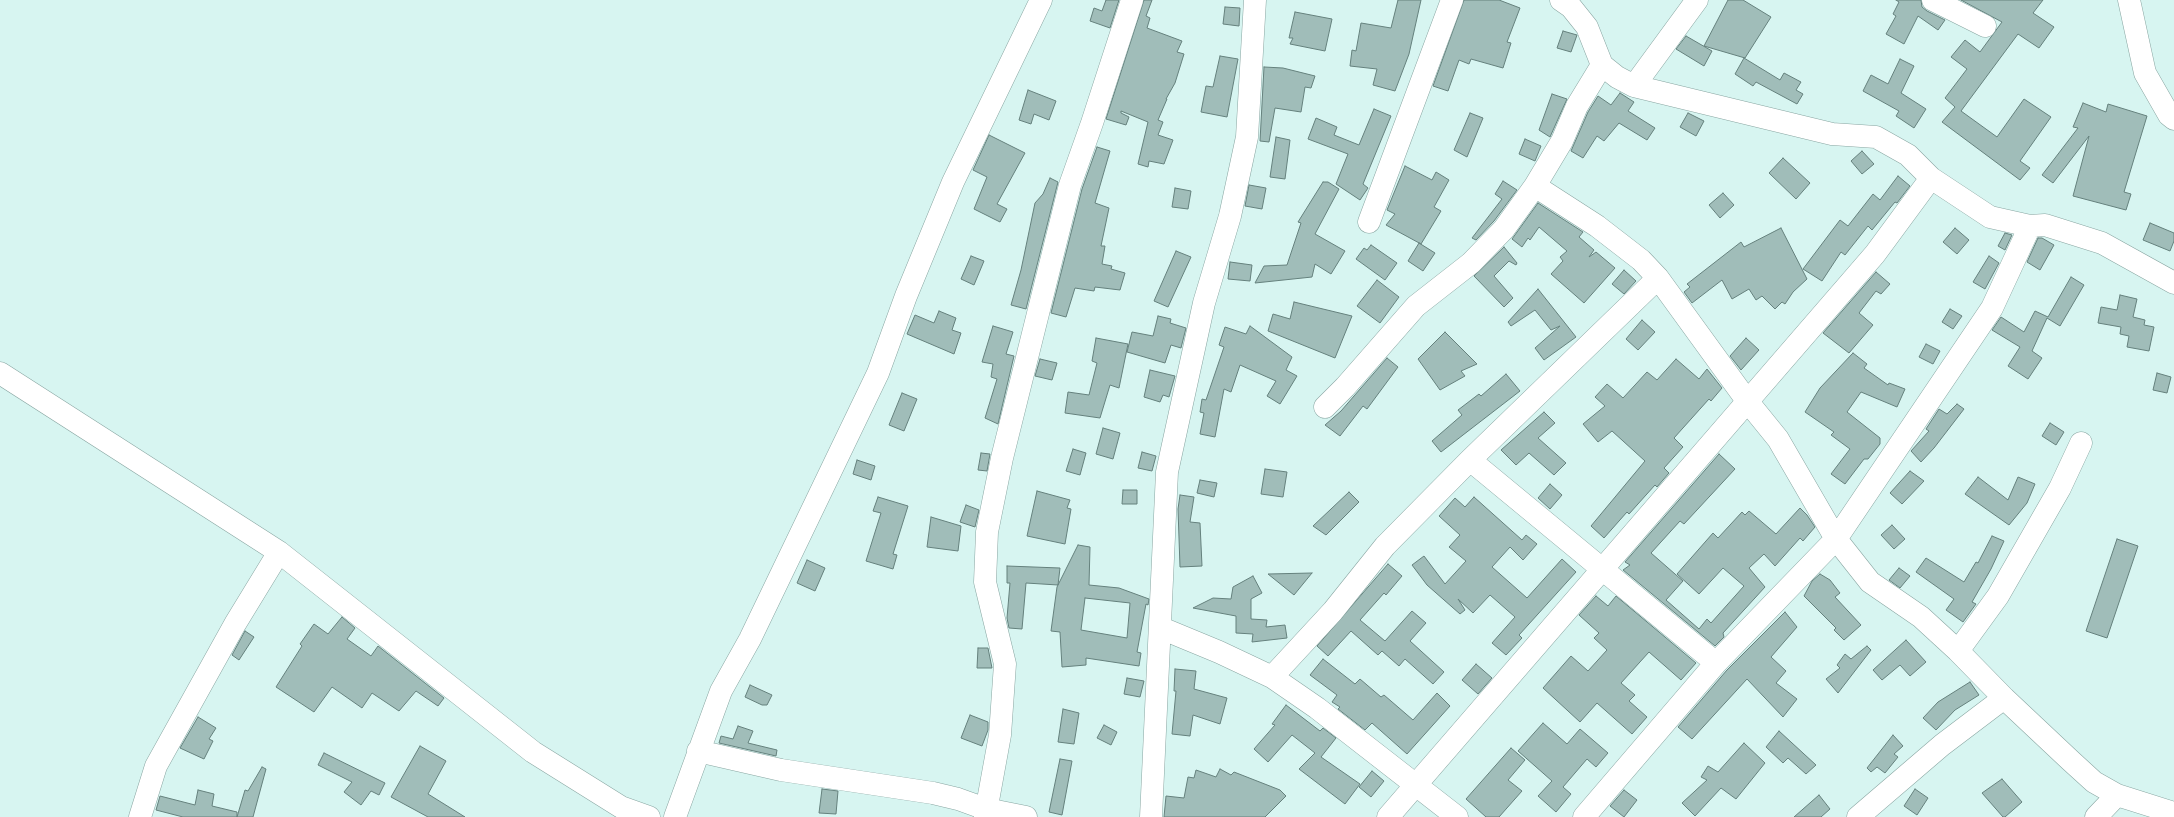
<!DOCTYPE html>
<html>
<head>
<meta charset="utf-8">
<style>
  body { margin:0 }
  canvas { display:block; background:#d7f5f1 }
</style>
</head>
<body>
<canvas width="2174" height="817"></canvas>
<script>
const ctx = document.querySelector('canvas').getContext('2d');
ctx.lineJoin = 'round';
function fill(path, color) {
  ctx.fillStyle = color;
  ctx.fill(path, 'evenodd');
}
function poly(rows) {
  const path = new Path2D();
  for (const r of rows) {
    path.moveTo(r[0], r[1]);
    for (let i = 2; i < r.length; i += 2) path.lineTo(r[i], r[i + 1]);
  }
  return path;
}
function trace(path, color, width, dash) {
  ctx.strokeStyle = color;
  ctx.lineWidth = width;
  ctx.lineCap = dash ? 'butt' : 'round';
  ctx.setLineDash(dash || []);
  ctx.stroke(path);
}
const building = poly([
  [1106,0,1119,0,1110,28,1090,21,1094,8,1102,11,1106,0],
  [1144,0,1152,0,1146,16,1150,18,1147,28,1182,41,1177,52,1184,54,1175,83,1166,99,1167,99,1158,120,1163,122,1158,135,1173,140,1164,164,1149,161,1148,167,1138,164,1148,122,1121,111,1121,113,1129,117,1126,125,1106,119,1144,0],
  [1398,0,1421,0,1409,54,1395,91,1373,85,1377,69,1350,66,1352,50,1356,51,1361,23,1391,28,1398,0],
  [1464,0,1499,0,1520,8,1507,42,1511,43,1503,68,1471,59,1469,64,1459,60,1448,91,1433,86,1464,0],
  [1728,0,1743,0,1771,17,1745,58,1704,46,1728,0],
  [1896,0,1921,0,1922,7,1927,11,1945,20,1938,30,1918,16,1904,44,1886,34,1896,16,1893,14,1899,2,1896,0],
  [1961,0,2043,0,2033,13,2054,27,2039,48,2018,34,1961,111,1997,137,2024,99,2051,117,2020,161,2030,168,2020,180,1942,122,1955,107,1945,98,1967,69,1951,57,1965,40,1980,52,2002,22,1961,0],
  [1225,7,1240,8,1239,26,1223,24,1225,7],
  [1295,12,1332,19,1325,51,1290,44,1293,38,1289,38,1295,12],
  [1563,31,1577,35,1571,52,1557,48,1563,31],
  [1686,36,1712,51,1704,66,1676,49,1686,36],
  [1220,56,1238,59,1227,117,1201,112,1206,86,1213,87,1220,56],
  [1744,58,1780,80,1784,73,1801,82,1796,90,1803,94,1797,104,1756,82,1753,86,1735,74,1744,58],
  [1900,59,1914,66,1901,93,1926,109,1914,128,1896,116,1899,111,1863,91,1871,75,1888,84,1900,59],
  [1264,67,1283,68,1315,76,1311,88,1305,87,1301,112,1275,108,1269,142,1260,141,1264,67],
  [1028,90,1056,101,1049,120,1034,114,1031,124,1019,120,1028,90],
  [1620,93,1634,102,1628,111,1655,128,1647,140,1619,123,1604,141,1597,136,1583,158,1571,151,1588,112,1598,96,1611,105,1620,93],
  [1552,94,1567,99,1550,137,1539,130,1552,94],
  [2083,103,2106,112,2108,104,2147,116,2124,192,2131,194,2126,210,2073,196,2089,136,2053,183,2042,175,2078,128,2073,127,2083,103],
  [1374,109,1391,116,1363,184,1368,188,1360,200,1336,184,1348,154,1308,139,1316,118,1337,127,1334,135,1359,145,1374,109],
  [1470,113,1483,118,1467,157,1454,150,1470,113],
  [1688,113,1704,121,1696,136,1680,127,1688,113],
  [989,135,1025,153,997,204,1007,209,1000,222,974,209,987,177,973,170,989,135],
  [1276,137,1290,140,1285,179,1270,177,1276,137],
  [1525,139,1541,146,1535,161,1519,154,1525,139],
  [1097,147,1110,151,1095,203,1109,208,1101,246,1105,246,1102,264,1112,266,1111,269,1125,273,1120,290,1095,287,1094,291,1075,288,1066,317,1051,313,1082,189,1097,147],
  [1862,151,1874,164,1862,174,1851,161,1862,151],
  [1783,158,1810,183,1796,199,1769,173,1783,158],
  [1405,166,1432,180,1436,172,1449,180,1434,207,1441,211,1421,244,1386,225,1395,214,1387,210,1405,166],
  [1898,176,1910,186,1897,203,1895,202,1872,230,1868,226,1845,255,1841,252,1822,281,1803,269,1840,220,1848,226,1873,194,1880,200,1898,176],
  [1050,178,1058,182,1026,309,1011,305,1021,270,1035,203,1043,194,1050,178],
  [1503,181,1517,190,1494,221,1476,240,1472,238,1502,199,1495,194,1503,181],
  [1323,182,1328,182,1339,189,1315,234,1345,251,1331,274,1315,264,1312,277,1255,283,1264,266,1287,265,1301,223,1298,222,1323,182],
  [1249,185,1266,188,1262,209,1245,206,1249,185],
  [1175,188,1191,191,1188,209,1172,207,1175,188],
  [1723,193,1734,205,1720,218,1709,205,1723,193],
  [1538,203,1583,232,1579,237,1594,250,1589,257,1596,252,1615,268,1584,303,1551,274,1563,261,1560,257,1567,251,1539,227,1530,240,1528,238,1522,247,1512,239,1538,203],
  [2150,223,2174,233,2174,241,2170,251,2143,240,2150,223],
  [1781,228,1807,279,1793,292,1785,304,1782,302,1775,309,1762,296,1756,300,1749,289,1732,299,1722,280,1692,303,1684,292,1690,287,1687,284,1741,242,1744,247,1781,228],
  [1955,228,1969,240,1957,254,1943,242,1955,228],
  [2005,233,2012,235,2005,250,1998,246,2005,233],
  [2038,238,2042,238,2054,245,2040,270,2027,262,2038,238],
  [1419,243,1435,253,1423,271,1408,261,1419,243],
  [1371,245,1397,263,1385,280,1356,259,1364,248,1367,250,1371,245],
  [1504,247,1517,263,1516,265,1509,261,1494,276,1513,298,1504,307,1474,276,1504,247],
  [1176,251,1191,257,1168,307,1154,301,1176,251],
  [971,256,984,261,974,285,961,279,971,256],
  [1989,256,1999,263,1985,289,1973,282,1989,256],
  [1230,262,1252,265,1250,281,1228,279,1230,262],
  [1624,270,1636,281,1624,294,1612,284,1624,270],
  [1876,272,1890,284,1881,294,1876,291,1859,313,1873,325,1849,353,1823,333,1876,272],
  [2071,277,2084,285,2060,326,2047,318,2032,351,2042,358,2028,379,2008,366,2020,347,1992,330,2001,317,2024,332,2035,311,2048,317,2071,277],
  [1377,280,1399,297,1380,323,1357,306,1377,280],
  [1538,289,1576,337,1544,360,1535,348,1560,326,1551,330,1535,310,1511,326,1508,322,1538,289],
  [2120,295,2137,299,2133,317,2145,320,2144,325,2154,327,2149,351,2127,347,2129,336,2120,334,2121,327,2098,323,2101,307,2117,310,2120,295],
  [1294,302,1352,316,1335,358,1268,331,1273,314,1290,319,1294,302],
  [1950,309,1962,316,1953,329,1942,322,1950,309],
  [939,311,956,318,952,330,961,333,954,354,907,334,915,315,934,323,939,311],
  [1158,316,1171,319,1170,323,1186,328,1181,348,1171,345,1165,363,1127,352,1132,332,1153,336,1158,316],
  [1642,320,1655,332,1638,350,1626,339,1642,320],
  [993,326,1013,332,1006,354,1014,356,998,424,985,418,997,379,991,377,993,364,982,362,993,326],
  [1250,326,1292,357,1286,370,1297,376,1280,404,1267,396,1276,381,1240,365,1231,392,1224,389,1215,437,1200,434,1204,413,1200,412,1202,399,1206,400,1224,347,1219,345,1225,327,1246,334,1250,326],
  [1445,332,1477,364,1461,371,1465,376,1440,390,1418,359,1445,332],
  [1096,338,1128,344,1119,388,1110,385,1100,418,1065,413,1068,392,1089,395,1097,363,1092,361,1096,338],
  [1746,338,1759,350,1741,370,1730,356,1746,338],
  [1926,344,1940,351,1933,364,1919,357,1926,344],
  [1853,353,1867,364,1864,368,1888,385,1889,383,1905,389,1897,407,1861,392,1847,412,1880,438,1880,444,1868,459,1864,459,1845,484,1831,474,1850,449,1831,435,1834,432,1805,412,1820,388,1853,353],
  [1387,358,1398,367,1367,409,1363,406,1340,436,1325,425,1341,411,1387,358],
  [1040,359,1057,363,1052,380,1035,376,1040,359],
  [1676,359,1699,379,1707,369,1722,388,1711,401,1709,399,1674,438,1683,447,1664,468,1669,473,1657,487,1655,485,1629,514,1627,512,1604,538,1591,526,1645,461,1612,431,1598,442,1583,424,1605,406,1595,397,1607,384,1623,398,1647,372,1657,380,1676,359],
  [1150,370,1175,376,1169,397,1163,395,1160,402,1144,397,1150,370],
  [2157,373,2171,377,2167,393,2153,390,2157,373],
  [1506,374,1520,391,1441,452,1432,441,1462,415,1458,410,1479,394,1481,396,1506,374],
  [902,393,917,399,904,431,889,425,902,393],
  [1957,404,1964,409,1934,448,1921,462,1911,451,1929,431,1926,429,1939,409,1947,414,1957,404],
  [1544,412,1555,423,1538,438,1566,463,1554,475,1529,453,1516,465,1501,450,1544,412],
  [2050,423,2064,432,2056,445,2042,436,2050,423],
  [1103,428,1120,433,1113,459,1096,454,1103,428],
  [1073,449,1086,453,1080,475,1066,471,1073,449],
  [1142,452,1156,456,1152,471,1138,468,1142,452],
  [981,453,990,454,987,471,978,470,981,453],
  [1719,454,1735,469,1684,524,1680,521,1651,553,1683,581,1666,600,1699,629,1707,619,1711,623,1744,586,1723,568,1699,594,1677,574,1713,533,1718,538,1742,512,1745,515,1749,511,1776,534,1800,508,1807,515,1815,527,1803,541,1800,538,1775,566,1764,554,1749,568,1765,587,1723,633,1724,637,1715,646,1623,570,1630,565,1625,562,1719,454],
  [857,460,875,466,871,480,853,474,857,460],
  [1265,469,1287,472,1283,497,1261,494,1265,469],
  [1910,471,1924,481,1902,504,1890,493,1910,471],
  [1978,477,2008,500,2018,477,2035,484,2027,503,2009,525,1965,494,1978,477],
  [1200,480,1217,483,1214,497,1197,493,1200,480],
  [1550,484,1562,495,1550,509,1538,498,1550,484],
  [1123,490,1137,490,1137,504,1122,504,1123,490],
  [1037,491,1070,500,1067,508,1071,509,1065,544,1027,536,1037,491],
  [1349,492,1359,502,1326,535,1313,526,1349,492],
  [1180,495,1194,497,1190,522,1200,523,1202,566,1180,567,1178,509,1180,495],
  [878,497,908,506,893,554,897,555,893,569,866,561,881,513,873,511,878,497],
  [1474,497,1522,540,1526,535,1537,544,1523,560,1510,547,1492,567,1527,598,1562,559,1576,572,1519,635,1522,638,1506,655,1492,643,1515,617,1490,595,1473,613,1458,599,1465,610,1460,614,1427,585,1412,565,1424,556,1445,584,1466,561,1449,547,1460,535,1439,516,1455,498,1465,507,1474,497],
  [966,505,979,510,975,527,960,522,966,505],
  [931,517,961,526,958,551,927,547,931,517],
  [1892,525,1905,539,1894,549,1881,535,1892,525],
  [1992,536,2004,541,1991,569,1972,602,1976,604,1963,622,1946,610,1954,599,1916,572,1926,558,1964,582,1976,562,1978,563,1992,536],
  [2117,539,2138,546,2107,638,2086,631,2117,539],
  [1078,545,1090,547,1089,585,1119,588,1149,599,1148,605,1146,604,1137,652,1141,653,1139,666,1086,658,1086,665,1062,667,1060,632,1051,631,1057,587,1078,545],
  [1085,598,1130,603,1127,638,1081,630,1085,598],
  [807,560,825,568,815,591,797,583,807,560],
  [1388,564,1402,576,1386,595,1384,593,1360,620,1385,641,1412,611,1426,623,1410,641,1444,672,1433,684,1405,659,1399,666,1382,651,1378,655,1351,631,1328,656,1317,646,1388,564],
  [1007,566,1060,568,1058,585,1026,583,1022,629,1009,628,1007,618,1010,583,1007,583,1007,566],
  [1899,568,1910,576,1900,588,1889,580,1899,568],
  [1312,573,1294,595,1268,574,1312,573],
  [1820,574,1830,580,1840,593,1835,597,1861,625,1844,640,1834,630,1836,628,1804,596,1812,581,1820,574],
  [1253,576,1262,593,1251,599,1251,619,1267,620,1266,627,1285,625,1287,638,1252,642,1253,634,1236,633,1236,616,1193,608,1213,598,1231,599,1233,587,1253,576],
  [1596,596,1608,606,1616,596,1696,663,1681,680,1649,652,1621,683,1635,695,1629,701,1647,717,1632,734,1597,703,1580,722,1543,688,1571,656,1588,671,1607,650,1594,638,1599,633,1579,615,1596,596],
  [1785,612,1797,627,1771,657,1786,671,1776,683,1797,699,1783,717,1747,679,1692,739,1678,727,1727,670,1785,612],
  [342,617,355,628,347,639,371,656,378,646,444,698,438,706,416,691,399,711,372,693,362,708,332,687,314,712,276,687,302,646,300,644,314,624,328,634,342,617],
  [245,631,254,637,239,660,232,655,245,631],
  [1906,640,1926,662,1910,676,1900,665,1882,680,1873,670,1906,640],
  [1867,646,1871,650,1838,693,1826,679,1840,668,1837,665,1845,654,1851,659,1867,646],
  [978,648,988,648,992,668,977,668,978,648],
  [1323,659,1355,684,1360,679,1381,697,1384,695,1413,720,1437,693,1450,706,1407,754,1372,723,1365,730,1338,709,1340,707,1332,702,1337,695,1310,675,1323,659],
  [1476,664,1492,678,1478,694,1462,680,1476,664],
  [1175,669,1196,671,1194,689,1227,698,1220,724,1193,715,1190,736,1172,734,1176,691,1174,691,1175,669],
  [1127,678,1144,681,1140,697,1124,694,1127,678],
  [1970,682,1979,695,1955,710,1936,730,1923,718,1938,702,1970,682],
  [750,685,772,695,767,705,762,705,745,697,750,685],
  [1286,705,1320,731,1323,728,1336,738,1321,757,1360,784,1345,804,1299,769,1315,753,1292,735,1268,762,1254,749,1275,725,1272,724,1286,705],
  [1063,709,1079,713,1074,744,1058,742,1063,709],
  [970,715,988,722,988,730,982,746,961,738,970,715],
  [198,717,216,728,209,739,213,741,204,759,180,748,198,717],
  [1543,723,1567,744,1580,729,1608,753,1596,767,1587,759,1563,787,1571,794,1556,812,1538,796,1552,781,1518,751,1543,723],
  [1104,725,1117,732,1111,745,1097,738,1104,725],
  [738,726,753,731,748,743,777,750,776,756,719,743,721,736,733,739,738,726],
  [1779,731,1816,765,1806,774,1788,758,1783,763,1766,747,1779,731],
  [1893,735,1903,746,1894,754,1898,757,1885,773,1877,767,1871,772,1867,768,1893,735],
  [1744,743,1765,763,1736,799,1721,788,1695,816,1682,803,1707,780,1701,777,1708,766,1718,772,1744,743],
  [420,746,446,761,428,794,465,817,428,817,391,797,420,746],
  [1511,748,1525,760,1508,780,1522,791,1499,817,1486,817,1466,799,1511,748],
  [324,753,385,783,379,795,371,791,361,805,344,792,352,782,318,765,324,753],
  [1060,759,1072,761,1062,815,1049,812,1060,759],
  [262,767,266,769,253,817,237,817,245,790,248,791,262,767],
  [1220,769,1231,775,1234,772,1280,790,1286,796,1265,817,1164,817,1166,796,1184,798,1188,777,1194,778,1196,770,1216,777,1220,769],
  [1372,771,1384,781,1371,797,1359,787,1372,771],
  [2002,779,2022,802,2005,817,2003,817,1982,793,2002,779],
  [822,789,838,791,836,814,819,813,822,789],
  [1915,789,1928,798,1917,815,1904,806,1915,789],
  [198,790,214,794,212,806,237,812,237,817,183,817,156,810,160,796,195,805,198,790],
  [1624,790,1637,800,1624,817,1610,806,1624,790],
  [1819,795,1830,809,1821,817,1794,817,1819,795]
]);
fill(building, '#a0bdb9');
trace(building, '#65817d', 1);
const minor = poly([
  [1561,0,1571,7,1587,27,1602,65,1617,77,1634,86,1832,134,1876,137,1908,155,1931,178,1990,217,2030,226,2045,225,2102,243,2174,283],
  [1933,0,1985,26],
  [2129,0,2145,73,2169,115,2174,119],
  [1634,86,1697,0],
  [1535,186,1597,226,1641,260,1658,278,1748,402,1778,439,1836,539,1870,582,1921,617,1958,651],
  [1369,222,1452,0],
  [0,373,279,552,533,752,621,807,649,817],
  [1325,407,1345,387,1416,306,1471,263,1504,229,1535,186,1562,141,1577,106,1602,65],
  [2081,443,2060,488,1998,596,1958,651,2004,698,2071,761,2094,782,2117,795],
  [1470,460,1716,663],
  [1161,628,1219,652,1272,677,1333,611,1385,546,1470,460,1658,278],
  [1272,677,1317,708,1457,817],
  [698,751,781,770,933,793,958,799,986,809,1026,817],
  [140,817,156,766,235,624,279,552],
  [675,817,721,691,750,639,878,373,906,296,953,182,1041,0],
  [985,817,1000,735,1005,664,985,582,987,532,1002,458,1070,185,1092,123,1132,0],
  [1151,817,1167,472,1204,303,1230,216,1247,137,1255,0],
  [1388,817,1875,254,1931,178],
  [1584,817,1716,663,1836,539,1992,308,2030,226],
  [1858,817,1942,745,2004,698],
  [2096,817,2117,795,2174,813]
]);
trace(minor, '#89a6a2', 23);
trace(minor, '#fff', 22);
</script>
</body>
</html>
